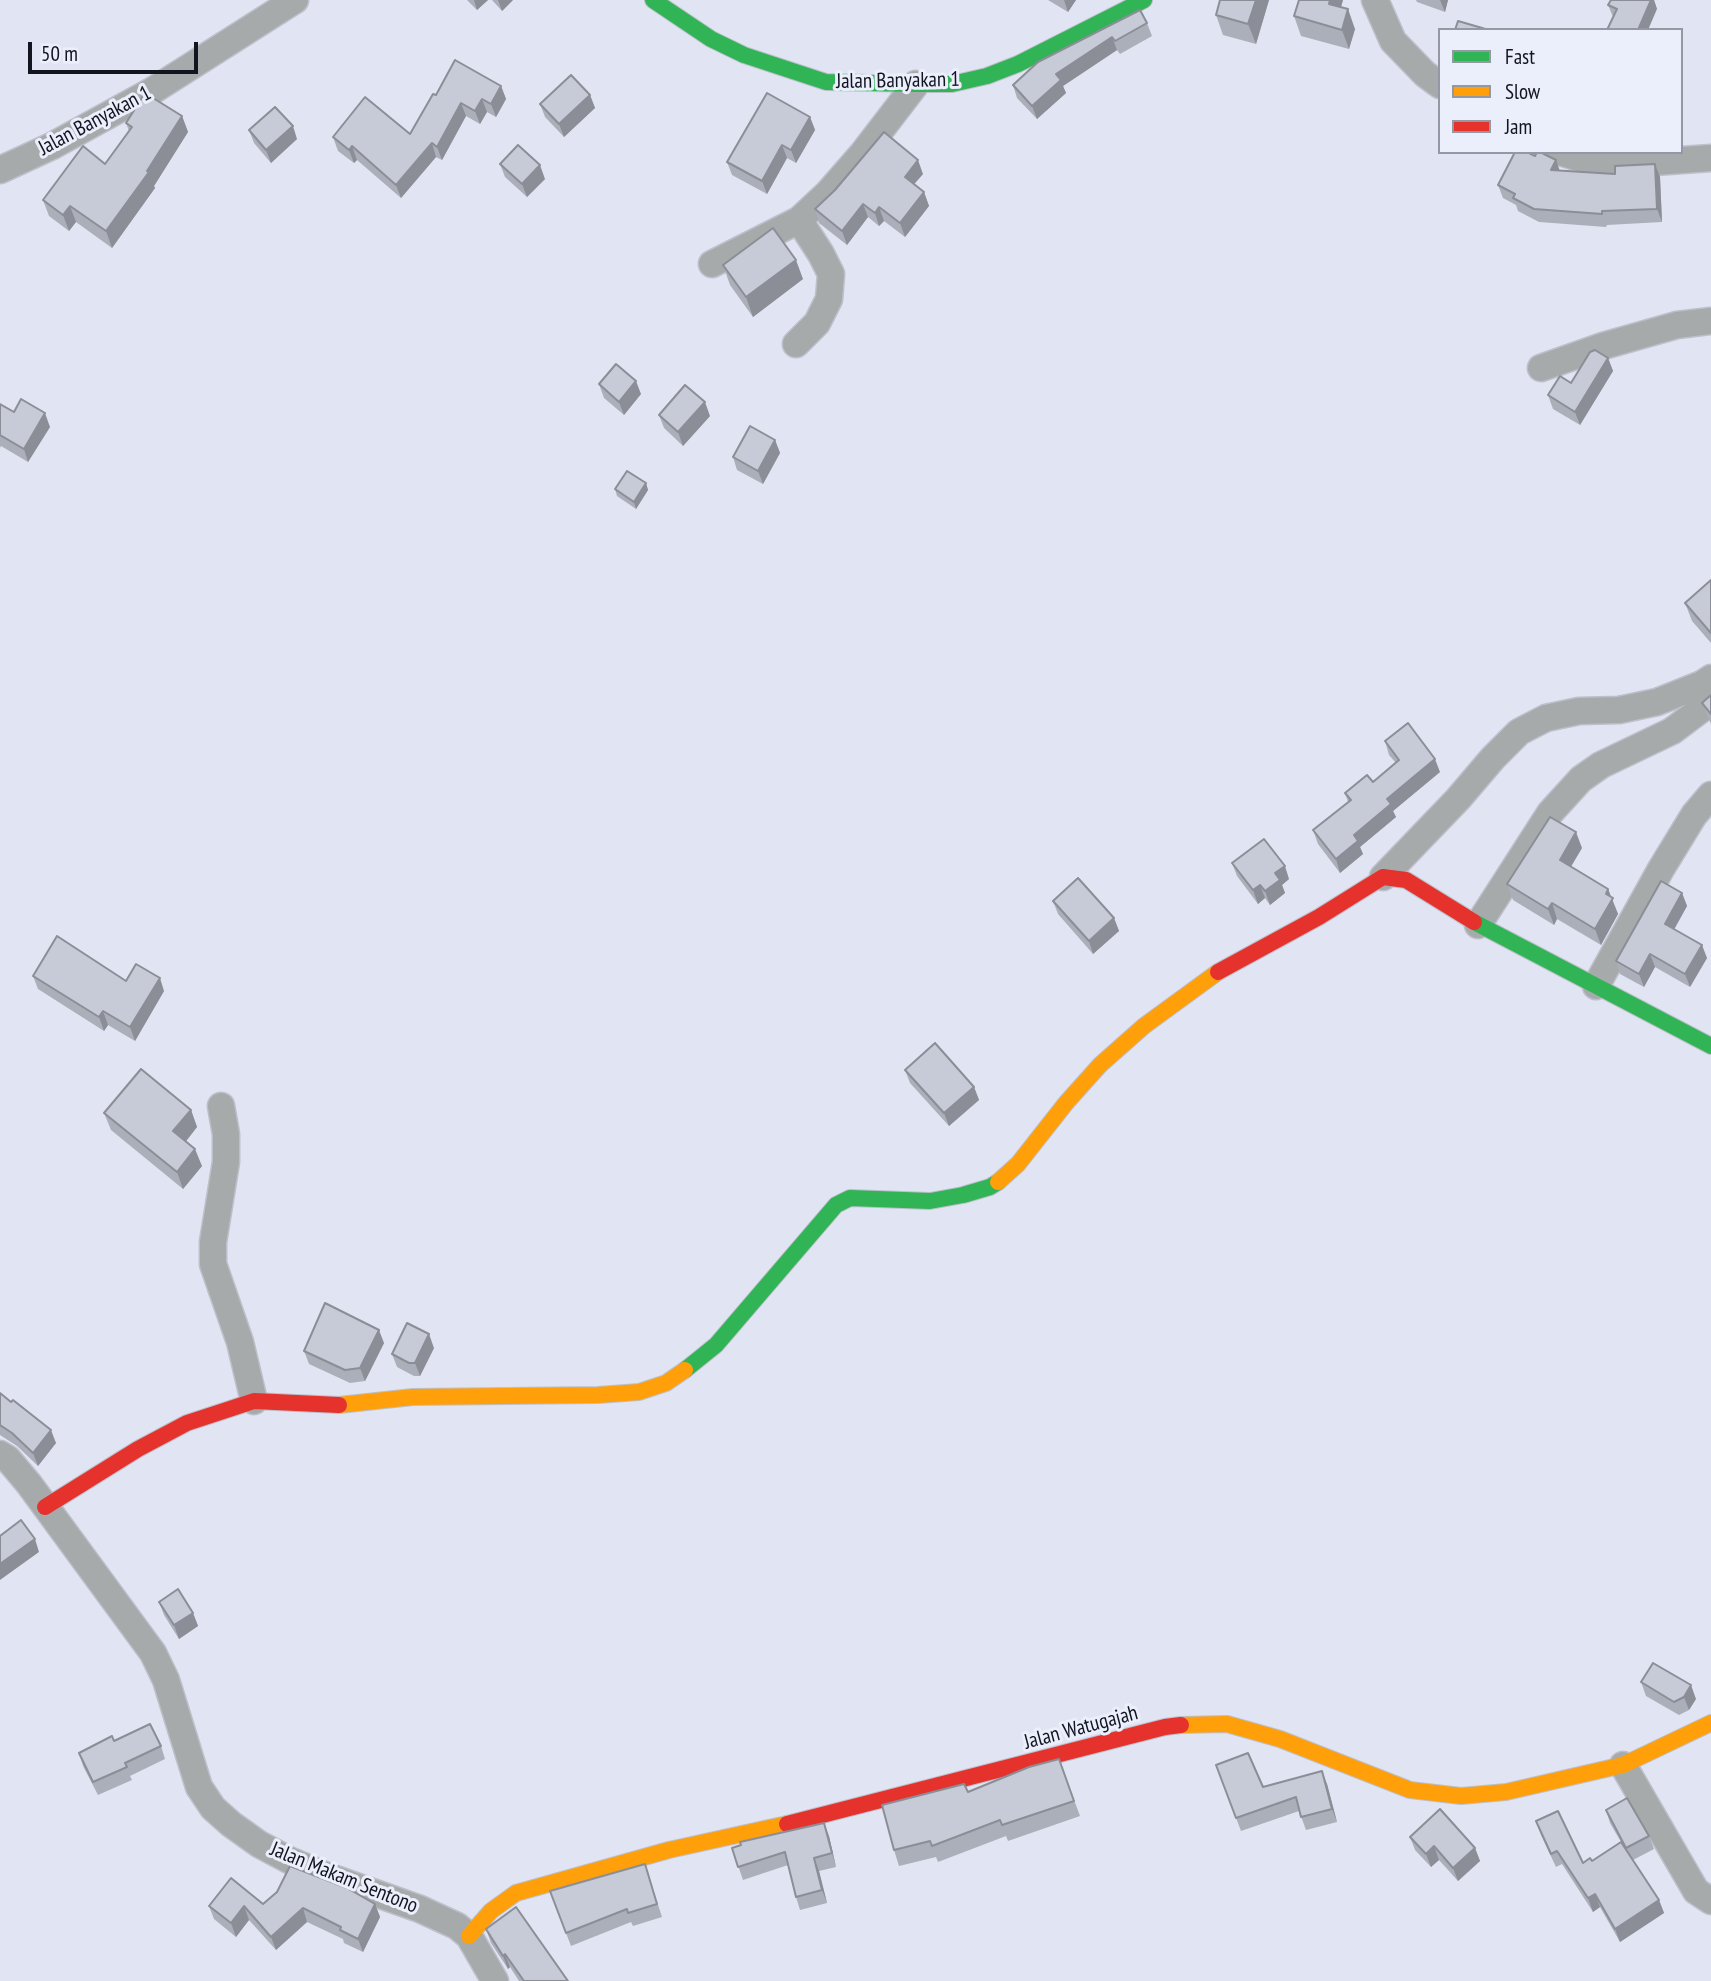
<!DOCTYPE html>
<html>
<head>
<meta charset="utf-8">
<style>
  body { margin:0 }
  #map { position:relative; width:1711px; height:1981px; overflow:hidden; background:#e1e5f3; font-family:"PT Sans Narrow",sans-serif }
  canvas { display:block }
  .legend { position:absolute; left:1438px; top:28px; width:245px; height:126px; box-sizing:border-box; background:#ebeffc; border:2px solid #9498a4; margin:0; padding:9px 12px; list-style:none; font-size:21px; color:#121520 }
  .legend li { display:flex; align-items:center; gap:14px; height:35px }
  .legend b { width:35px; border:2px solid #9498a4 }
  .scale { position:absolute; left:28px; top:42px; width:170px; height:32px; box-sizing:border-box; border:4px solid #121520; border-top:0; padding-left:9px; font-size:21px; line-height:24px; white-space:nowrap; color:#121520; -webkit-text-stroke:5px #ebeffc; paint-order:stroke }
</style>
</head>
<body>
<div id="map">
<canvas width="1711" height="1981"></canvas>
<ul class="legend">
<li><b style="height:9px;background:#30b455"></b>Fast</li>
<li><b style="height:9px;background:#ff9f0a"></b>Slow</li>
<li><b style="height:9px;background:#e5322d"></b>Jam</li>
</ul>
<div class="scale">50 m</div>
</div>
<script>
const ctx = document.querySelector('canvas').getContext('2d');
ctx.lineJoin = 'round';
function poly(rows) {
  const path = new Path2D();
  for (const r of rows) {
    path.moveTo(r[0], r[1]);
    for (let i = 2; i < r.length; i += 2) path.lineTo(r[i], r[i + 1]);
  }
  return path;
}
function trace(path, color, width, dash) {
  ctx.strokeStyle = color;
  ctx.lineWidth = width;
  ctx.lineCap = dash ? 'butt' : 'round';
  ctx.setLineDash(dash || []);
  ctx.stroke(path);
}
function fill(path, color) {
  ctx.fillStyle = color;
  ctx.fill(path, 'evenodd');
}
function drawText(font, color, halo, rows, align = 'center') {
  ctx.font = font + ' "PT Sans Narrow",sans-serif';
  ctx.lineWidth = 6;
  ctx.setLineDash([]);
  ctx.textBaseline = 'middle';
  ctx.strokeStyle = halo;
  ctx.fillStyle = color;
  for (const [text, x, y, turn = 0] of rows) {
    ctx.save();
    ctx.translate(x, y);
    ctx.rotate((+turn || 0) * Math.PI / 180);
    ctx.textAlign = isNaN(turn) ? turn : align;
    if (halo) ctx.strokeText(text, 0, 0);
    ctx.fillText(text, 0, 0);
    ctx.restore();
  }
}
const street = poly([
  [1375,0,1393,41,1425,74,1440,85],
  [1560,152,1595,163,1627,164,1711,158],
  [0,170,52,146,152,91,295,0],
  [712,264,799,220,828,193,863,153,916,84],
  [796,344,817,323,829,299,831,274,821,254,799,220],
  [1541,368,1603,346,1677,325,1711,321],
  [1383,877,1458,799,1493,758,1519,732,1546,718,1579,711,1619,710,1657,702,1702,684,1711,678],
  [1478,925,1550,813,1581,779,1601,765,1672,731,1711,702],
  [1596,986,1661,869,1694,815,1711,795],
  [221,1106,226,1134,226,1162,213,1242,213,1264,240,1342,254,1401],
  [0,1454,8,1459,29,1484,153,1653,166,1680,199,1787,213,1808,231,1824,259,1844,289,1860,327,1876,420,1909,457,1926,469,1936,495,1981],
  [1623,1765,1696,1891,1711,1901]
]);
const fast = poly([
  [653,0,711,39,744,55,826,82,916,84,952,84,987,76,1018,64,1144,0],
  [1474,922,1711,1046],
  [685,1370,716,1345,836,1205,850,1198,930,1201,963,1195,990,1187,998,1182]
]);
const slow = poly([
  [998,1182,1018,1164,1066,1103,1100,1065,1144,1026,1218,972],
  [339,1405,413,1397,598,1395,639,1392,666,1383,685,1370],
  [1181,1725,1227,1724,1280,1739,1410,1790,1461,1796,1506,1792,1623,1765,1711,1723],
  [469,1936,491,1911,516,1893,669,1850,787,1824]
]);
const jam = poly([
  [1218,972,1319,917,1383,877,1406,880,1474,922],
  [45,1507,138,1449,187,1423,254,1401,339,1405],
  [787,1824,1165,1727,1181,1725]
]);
trace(street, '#bdc0cb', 29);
trace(fast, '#bdc0cb', 18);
trace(slow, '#bdc0cb', 18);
trace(jam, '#bdc0cb', 18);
trace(street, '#a7aaaa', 26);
trace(fast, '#30b455', 16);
trace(slow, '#ff9f0a', 16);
trace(jam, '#e5322d', 16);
fill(poly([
  [467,0,488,0,477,10],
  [492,0,513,0,502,11],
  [1048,0,1076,0,1068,12],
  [1269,0,1256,44,1223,35,1216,15],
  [1299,0,1343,0,1341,7,1355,29,1349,49,1301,36,1294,16],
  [1416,0,1448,0,1445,12,1417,2],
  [1611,0,1654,0,1657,9,1613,17,1608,5],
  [1147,23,1152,36,1120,54,1117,50,1063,86,1066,93,1037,119,1017,98,1013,85],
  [501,86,506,99,496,117,487,112,480,124,466,116,442,160,436,157,401,198,357,160,354,163,338,151,333,137,410,134,436,95],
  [590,95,595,108,564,137,545,117,540,104],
  [182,116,188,132,154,186,155,188,112,248,76,222,69,231,49,216,43,200,105,164,129,131,126,123],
  [810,117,815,130,796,163,787,158,767,194,732,175,727,162],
  [249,130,297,139,271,163,254,143],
  [500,164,545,179,527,197,505,177],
  [1655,164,1660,177,1662,222,1607,225,1606,227,1539,222,1518,211,1516,205,1503,198,1498,185,1560,170,1615,174],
  [923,174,914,184,924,192,929,206,905,237,884,221,879,226,868,217,847,245,819,223,815,209],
  [723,265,803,279,753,317,730,285],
  [1608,358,1613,371,1580,425,1553,409,1548,395,1571,383],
  [599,384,641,394,624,415,604,398],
  [0,404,14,412,50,427,28,462,1,446,0,448],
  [659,415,710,416,683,446,664,428],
  [775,440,780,453,763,484,737,470,733,457],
  [646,483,648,490,636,509,617,496,615,489],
  [1711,580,1711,643,1692,621,1685,603],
  [1711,695,1711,724,1702,703],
  [1385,741,1440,772,1393,811,1396,817,1360,847,1363,854,1340,873,1318,844,1313,830,1348,802,1345,793,1373,782,1396,763,1389,755],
  [1582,848,1571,867,1608,889,1618,914,1601,945,1557,919,1554,925,1513,900,1507,884],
  [1232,863,1289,879,1282,885,1285,893,1270,905,1265,898,1258,904,1237,876],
  [1682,893,1687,906,1674,929,1707,958,1690,987,1655,967,1644,987,1620,974,1616,961],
  [1053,901,1114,918,1119,931,1093,954,1058,914],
  [33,976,126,981,164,991,135,1041,108,1025,104,1031,38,989],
  [905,1070,974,1087,979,1100,949,1126,910,1083],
  [191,1110,197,1127,186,1141,202,1166,183,1189,111,1130,104,1113],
  [384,1343,365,1381,350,1383,309,1364,304,1351],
  [434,1348,420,1376,414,1376,397,1367,392,1354],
  [0,1393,56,1443,38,1466,17,1446,0,1435],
  [159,1602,193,1613,198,1626,179,1639,164,1615],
  [1641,1682,1696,1699,1689,1710,1679,1715,1646,1696],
  [114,1741,161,1746,165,1759,130,1776,132,1780,98,1795,83,1766,79,1753],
  [1059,1759,1080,1816,1008,1841,1006,1836,938,1862,936,1857,899,1866,894,1850,968,1792],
  [1216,1765,1263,1787,1327,1784,1337,1822,1306,1830,1299,1811,1241,1831],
  [1606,1810,1649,1836,1654,1849,1633,1860,1659,1900,1664,1913,1620,1942,1600,1907,1593,1912,1562,1864,1556,1867,1541,1835,1536,1821,1583,1863,1592,1861,1621,1842,1610,1823],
  [829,1836,836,1867,819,1871,827,1903,800,1910,796,1897,788,1865,743,1880,732,1848],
  [1410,1837,1475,1848,1480,1861,1458,1881,1439,1860,1431,1867,1415,1850],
  [645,1864,662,1917,633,1926,631,1922,571,1946,550,1891],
  [263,1904,375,1904,380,1917,363,1952,344,1943,343,1939,307,1922,276,1950,249,1920,236,1937,214,1919,209,1906],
  [486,1929,568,1981,519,1981,510,1967,508,1969,491,1943]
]), '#abafb9');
fill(poly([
  [474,0,488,0,477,10],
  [498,0,513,0,502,11],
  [1064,0,1076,0,1068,12],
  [1256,0,1269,0,1256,44,1248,24],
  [1330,0,1343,0,1336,24,1329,4],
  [1440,0,1448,0,1445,12],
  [1651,0,1654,0,1657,9,1648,30,1638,30],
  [1348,9,1355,29,1349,49,1342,30],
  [1112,37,1117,50,1063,86,1066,93,1037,119,1032,106,1056,74],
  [501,86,506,99,496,117,491,104],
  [590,95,595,108,564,137,559,124],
  [482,99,487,112,480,124,475,111],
  [461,103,466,116,442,160,437,147],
  [182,116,188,132,154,186,155,188,112,248,106,231,147,171],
  [810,117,815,130,796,163,791,150],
  [293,126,297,139,271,163,266,150],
  [432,143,436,157,401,198,396,185],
  [782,145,787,158,767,194,762,181],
  [352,146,357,160,354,163,349,150],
  [918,160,923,174,909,190,905,177],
  [1556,160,1561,174,1551,170],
  [1655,164,1660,177,1662,222,1657,209],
  [540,165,545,179,527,197,522,184],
  [924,192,929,206,905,237,900,223],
  [863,204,868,217,847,245,842,231],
  [70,206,76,222,69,231,63,215],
  [879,207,884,221,879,226,875,213],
  [796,260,803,279,753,317,746,297],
  [1608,358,1613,371,1580,425,1575,412],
  [636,381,641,394,624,415,619,402],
  [705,402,710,416,683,446,678,432],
  [45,413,50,427,28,462,24,449],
  [775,440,780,453,763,484,758,471],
  [646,483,648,490,636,509,634,502],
  [1435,759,1440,772,1393,811,1396,817,1360,847,1363,854,1340,873,1336,859,1354,835,1387,799],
  [1576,832,1582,848,1565,876,1560,860],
  [1285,866,1289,879,1282,885,1285,893,1270,905,1265,891,1275,873],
  [1260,885,1265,898,1258,904,1253,890],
  [1608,889,1618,914,1601,945,1595,929,1606,894],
  [1682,893,1687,906,1670,937,1665,924],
  [1552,903,1557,919,1554,925,1548,909],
  [1114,918,1119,931,1093,954,1089,941],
  [1702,945,1707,958,1690,987,1685,974],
  [1650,954,1655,967,1644,987,1639,974],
  [160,978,164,991,135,1041,130,1027],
  [103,1011,108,1025,104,1031,99,1017],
  [974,1087,979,1100,949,1126,944,1113],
  [191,1110,197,1127,180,1149,173,1131],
  [195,1149,202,1166,183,1189,177,1172],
  [379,1330,384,1343,365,1381,360,1368],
  [429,1334,434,1348,420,1376,415,1363],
  [51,1430,56,1443,38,1466,33,1453],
  [35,1539,39,1552,0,1580,0,1564],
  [193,1613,198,1626,179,1639,174,1625],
  [1691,1685,1696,1699,1689,1710,1684,1697],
  [1322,1771,1327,1784,1337,1822,1332,1809],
  [824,1823,829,1836,836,1867,832,1853],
  [1434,1846,1439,1860,1431,1867,1426,1854],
  [1475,1848,1480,1861,1458,1881,1453,1868],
  [814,1858,819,1871,827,1903,822,1890],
  [1595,1894,1600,1907,1593,1912,1588,1898],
  [1659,1900,1664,1913,1620,1942,1615,1929],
  [375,1904,380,1917,363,1952,358,1939],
  [244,1906,249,1920,236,1937,231,1923],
  [303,1908,307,1922,276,1950,271,1937],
  [505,1954,510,1967,508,1969,503,1956]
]), '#8b8e96');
const building = poly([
  [1220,0,1256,0,1248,24,1216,15,1220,0],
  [1299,0,1330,0,1329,4,1348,9,1342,30,1294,16,1299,0],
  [1611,0,1651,0,1638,30,1607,30,1617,9,1608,5,1611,0],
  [1140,10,1147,23,1115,41,1112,37,1056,74,1061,80,1032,106,1013,85,1038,62,1140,10],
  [1458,21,1489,30,1455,30,1458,21],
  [455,60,501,86,491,104,482,99,475,111,461,103,437,147,432,143,396,185,352,146,349,150,333,137,365,97,410,134,433,94,436,95,455,60],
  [571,75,590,95,559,124,540,104,571,75],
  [145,93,182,116,147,171,149,172,106,231,70,206,63,215,43,200,83,146,105,164,132,127,126,123,145,93],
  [767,93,810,117,791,150,782,145,762,181,727,162,767,93],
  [275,107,293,126,266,150,249,130,275,107],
  [884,132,918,160,905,177,924,192,900,223,879,207,875,213,863,204,842,231,815,209,835,190,884,132],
  [518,145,540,165,522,184,500,164,518,145],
  [1515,152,1527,152,1535,156,1537,152,1540,152,1556,160,1551,170,1615,174,1615,166,1655,164,1657,209,1602,211,1602,214,1534,209,1513,198,1515,194,1498,185,1515,152],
  [773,228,796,260,746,297,723,265,773,228],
  [1595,350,1608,358,1575,412,1548,395,1560,376,1571,383,1590,352,1595,350],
  [616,364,636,381,619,402,599,384,616,364],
  [685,385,705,402,678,432,659,415,685,385],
  [21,399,45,413,24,449,0,435,0,404,14,412,21,399],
  [750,426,775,440,758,471,733,457,750,426],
  [627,471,646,483,634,502,615,489,627,471],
  [1711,580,1711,633,1685,603,1711,580],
  [1711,695,1711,714,1702,703,1711,695],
  [1408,723,1435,759,1387,799,1391,804,1354,835,1358,841,1336,859,1313,830,1351,800,1345,793,1367,775,1373,782,1399,760,1385,741,1408,723],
  [1550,817,1576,832,1560,860,1608,889,1606,894,1613,898,1595,929,1552,903,1548,909,1507,884,1550,817],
  [1264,839,1285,866,1275,873,1280,880,1265,891,1260,885,1253,890,1232,863,1264,839],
  [1078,878,1114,918,1089,941,1053,901,1078,878],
  [1661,881,1682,893,1665,924,1702,945,1685,974,1650,954,1639,974,1616,961,1661,881],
  [57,936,126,981,136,964,160,978,130,1027,103,1011,99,1017,33,976,57,936],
  [935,1043,974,1087,944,1113,905,1070,935,1043],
  [141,1069,191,1110,173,1131,195,1149,177,1172,104,1113,141,1069],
  [325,1303,379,1330,360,1368,345,1370,304,1351,325,1303],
  [407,1323,429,1334,415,1363,409,1363,392,1354,407,1323],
  [0,1393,11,1402,13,1400,51,1430,33,1453,12,1433,0,1425,0,1393],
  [21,1520,35,1539,0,1564,0,1536,21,1520],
  [178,1589,193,1613,174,1625,159,1602,178,1589],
  [1653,1663,1691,1685,1684,1697,1674,1702,1641,1682,1653,1663],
  [150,1724,161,1746,125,1763,127,1767,93,1782,79,1753,112,1736,114,1741,150,1724],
  [1248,1753,1263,1787,1322,1771,1332,1809,1301,1817,1296,1797,1236,1818,1216,1765,1248,1753],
  [1059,1759,1074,1801,1002,1825,1000,1820,932,1846,930,1841,894,1850,882,1805,964,1784,968,1792,1029,1767,1059,1759],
  [1627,1798,1649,1836,1626,1848,1606,1810,1627,1798],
  [1440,1809,1475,1848,1453,1868,1434,1846,1426,1854,1410,1837,1440,1809],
  [1558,1811,1583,1863,1590,1858,1592,1861,1621,1842,1659,1900,1615,1929,1595,1894,1588,1898,1557,1851,1551,1854,1536,1821,1558,1811],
  [824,1823,832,1853,814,1858,822,1890,796,1897,785,1852,738,1867,732,1848,741,1845,740,1842,824,1823],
  [645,1864,657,1904,628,1913,627,1909,566,1933,550,1891,645,1864],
  [290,1866,347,1888,375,1904,358,1939,340,1930,341,1927,303,1908,271,1937,244,1906,231,1923,209,1906,231,1878,263,1904,277,1892,290,1866],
  [516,1907,568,1981,524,1981,505,1954,503,1956,486,1929,516,1907]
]);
fill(building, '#c7cbd7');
trace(building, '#8b8e96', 2);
drawText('21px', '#121520', '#ebeffc', [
  ["Jalan Banyakan 1",898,81,-1],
  ["Jalan Banyakan 1",95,121,-28],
  ["Jalan Watugajah",1081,1728,-15],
  ["Jalan Makam Sentono",344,1878,22]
]);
</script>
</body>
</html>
